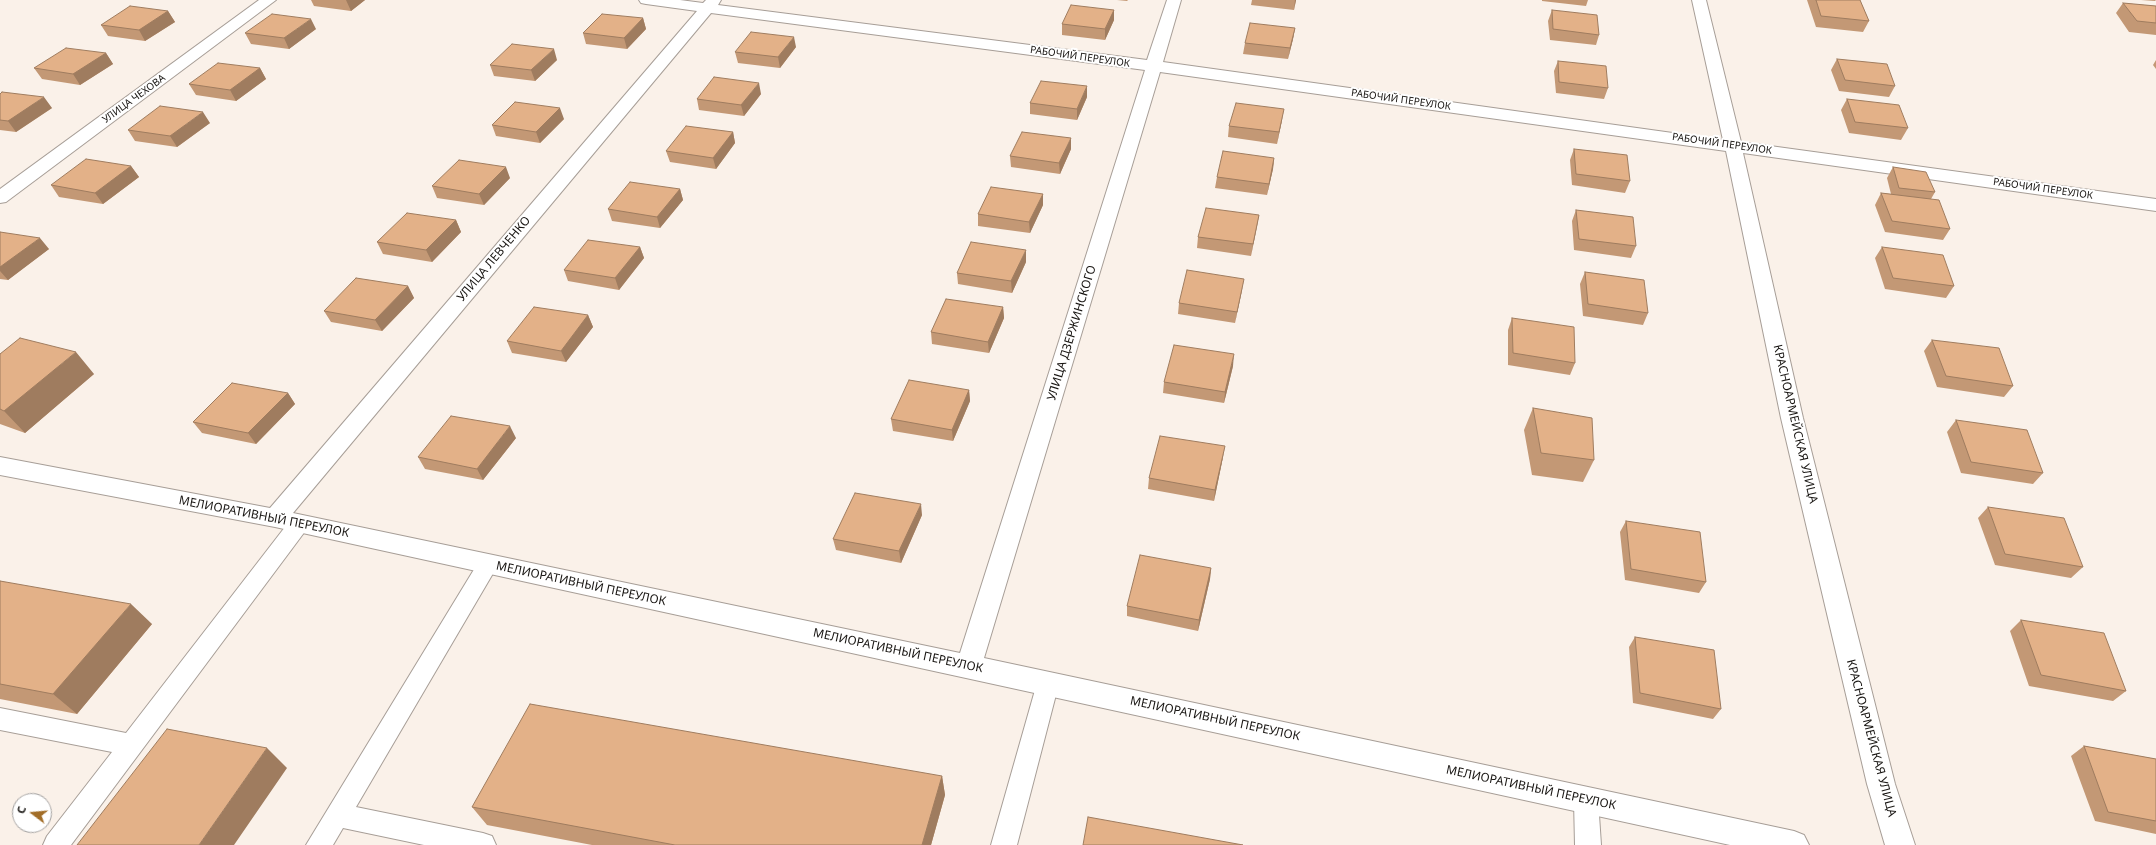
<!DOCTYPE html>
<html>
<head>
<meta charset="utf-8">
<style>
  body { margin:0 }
  #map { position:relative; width:2156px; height:845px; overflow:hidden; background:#faf1e9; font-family:"Noto Sans",sans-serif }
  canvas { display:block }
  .north { position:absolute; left:12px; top:793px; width:40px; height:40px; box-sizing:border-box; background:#fff; border:1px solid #a3a1a0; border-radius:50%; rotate:286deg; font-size:11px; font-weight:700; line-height:16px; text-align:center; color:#181512 }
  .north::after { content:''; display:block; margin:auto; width:14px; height:18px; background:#a26d27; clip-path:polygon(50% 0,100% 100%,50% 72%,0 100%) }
</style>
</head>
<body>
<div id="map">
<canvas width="2156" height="845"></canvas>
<div class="north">С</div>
</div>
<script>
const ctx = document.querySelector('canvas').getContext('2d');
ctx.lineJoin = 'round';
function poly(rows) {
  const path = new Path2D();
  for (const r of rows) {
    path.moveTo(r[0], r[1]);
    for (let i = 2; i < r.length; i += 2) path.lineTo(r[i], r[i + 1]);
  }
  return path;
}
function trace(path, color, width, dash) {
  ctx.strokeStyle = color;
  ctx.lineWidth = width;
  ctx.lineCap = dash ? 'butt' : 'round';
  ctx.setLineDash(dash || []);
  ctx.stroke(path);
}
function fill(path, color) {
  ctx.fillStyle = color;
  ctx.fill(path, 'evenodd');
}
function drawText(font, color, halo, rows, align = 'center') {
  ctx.font = font + ' "Noto Sans",sans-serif';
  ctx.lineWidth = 4;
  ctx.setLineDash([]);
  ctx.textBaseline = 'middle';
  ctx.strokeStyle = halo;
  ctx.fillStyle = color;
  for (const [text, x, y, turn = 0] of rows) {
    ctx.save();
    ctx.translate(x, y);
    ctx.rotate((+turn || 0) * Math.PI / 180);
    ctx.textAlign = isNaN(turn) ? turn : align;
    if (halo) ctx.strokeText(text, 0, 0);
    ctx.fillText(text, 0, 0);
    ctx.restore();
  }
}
const lane = poly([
  [299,516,306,518,309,524,306,530,71,845,43,845,47,836,112,752,0,730,0,708,126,733,292,518,299,516],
  [488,555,495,558,499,564,495,570,356,807,483,833,492,836,496,845,424,845,343,828,333,845,306,845,481,558,488,555],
  [1048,673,1056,676,1059,683,1017,845,991,845,1037,683,1040,676,1048,673],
  [1586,788,1595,792,1598,800,1601,845,1575,845,1574,800,1577,792,1586,788]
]);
const street = poly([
  [259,0,276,0,6,202,0,203,0,189,259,0],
  [639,0,680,0,703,3,706,0,721,0,718,5,1147,60,1167,0,1181,0,1163,62,1723,140,1692,0,1706,0,1741,142,2156,199,2156,211,1743,153,1803,418,1895,784,1915,845,1885,845,1867,784,1781,418,1726,151,1160,72,984,658,1794,831,1804,835,1809,845,1730,845,275,527,0,475,0,457,270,508,697,11,646,4,641,3,639,0],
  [711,13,1145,70,960,653,293,513,711,13]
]);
trace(lane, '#a79e97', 2);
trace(street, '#a79e97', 2);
fill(lane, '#fff');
fill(street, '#fff');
fill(poly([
  [311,0,365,0,351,11,314,6],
  [1117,0,1128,0,1127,1],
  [1252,0,1296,0,1294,10,1251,5],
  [1542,0,1588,0,1586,6,1542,1],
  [1807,0,1860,0,1869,21,1863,32,1816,27],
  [2141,0,2156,0,2155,1],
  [2123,3,2156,6,2156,35,2129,32,2116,13],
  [1114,10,1114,20,1105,40,1062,35,1062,24],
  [1552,10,1599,35,1596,45,1550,40,1548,21],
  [168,11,175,22,145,41,108,36,101,25],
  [643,18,646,29,627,49,586,44,583,33],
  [1295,28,1293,39,1288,59,1243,54,1245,43],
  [316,29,289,49,251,44,245,33],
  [796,47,780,68,738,63,735,52],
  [106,53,113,64,80,85,42,79,34,68],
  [1837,59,1895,86,1889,97,1839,91,1831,70],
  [557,60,535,81,494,76,490,65],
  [2156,60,2156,69,2153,65],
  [1558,61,1608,88,1604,99,1556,93,1554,71],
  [260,68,266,79,236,101,196,95,189,84],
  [0,94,52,108,16,132,0,130],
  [761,94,744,116,699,110,697,99],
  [1087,97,1077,120,1030,114,1030,103],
  [1847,99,1908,128,1901,140,1849,133,1841,110],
  [564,119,540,143,496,136,492,125],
  [1282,120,1277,144,1228,137,1229,126],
  [210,123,177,147,135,141,128,130],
  [733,132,735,143,716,169,670,162,666,151],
  [1071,149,1060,174,1011,167,1010,156],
  [1574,149,1630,181,1625,193,1572,185,1570,160],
  [1274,158,1273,169,1267,195,1215,188,1217,177],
  [131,166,139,177,103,204,59,197,51,185],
  [1893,167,1935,192,1931,199,1950,229,1943,240,1885,232,1875,205,1881,193,1891,194,1887,178],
  [510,178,484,205,437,198,432,186],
  [680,189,683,200,660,228,612,221,608,209],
  [1043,194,1043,205,1030,233,978,226,978,214],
  [1576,210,1636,246,1631,258,1574,250,1572,221],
  [1259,215,1257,226,1251,256,1197,248,1198,237],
  [456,220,461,232,432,262,383,254,377,242],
  [0,232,49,249,8,280,0,279],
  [640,247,644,258,619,290,568,281,564,270],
  [1882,247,1954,286,1946,298,1885,289,1875,258],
  [1026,262,1012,293,958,284,957,273],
  [1585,272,1648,313,1643,325,1583,316,1580,284],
  [408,286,414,298,382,331,331,322,324,311],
  [1242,290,1235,323,1178,314,1179,303],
  [1003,307,1004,318,989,353,932,344,931,332],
  [588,315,593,327,566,362,512,353,507,341],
  [1512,318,1575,363,1570,375,1508,365,1508,330],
  [1932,340,2013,386,2004,397,1937,387,1924,351],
  [0,354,94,374,25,433,0,424],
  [1233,366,1224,403,1163,393,1164,382],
  [969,390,970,401,953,441,893,431,891,419],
  [288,393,295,404,256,444,202,433,193,422],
  [1533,408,1594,460,1583,482,1532,475,1524,430],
  [1956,420,2043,473,2033,484,1961,473,1947,432],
  [516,438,483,480,425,469,418,457],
  [1223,457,1214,501,1148,489,1149,478],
  [1988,507,2083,567,2071,578,1995,565,1978,518],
  [922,515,901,563,836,550,833,539],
  [1626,521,1706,582,1699,593,1625,580,1620,532],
  [1211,568,1210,579,1198,631,1127,616,1127,606],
  [0,581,152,624,77,714,0,699],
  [2021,620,2126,691,2113,701,2029,686,2010,631],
  [1635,637,1721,709,1713,719,1633,703,1629,647],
  [2084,746,2156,759,2156,834,2095,821,2071,756],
  [942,776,945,795,931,845,592,845,487,825,472,807]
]), '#c39875');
fill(poly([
  [346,0,365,0,351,11],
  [1295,0,1296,0,1294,10],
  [1114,10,1114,20,1105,40,1105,29],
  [168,11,175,22,145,41,139,30],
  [643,18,646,29,627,49,624,38],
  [311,19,316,29,289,49,284,38],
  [1295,28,1293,39,1288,59,1290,48],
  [794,37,796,47,780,68,778,57],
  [554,49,557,60,535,81,531,70],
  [106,53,113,64,80,85,73,74],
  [260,68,266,79,236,101,230,90],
  [759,83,761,94,744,116,741,105],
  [1087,86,1087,97,1077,120,1077,109],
  [44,97,52,108,16,132,8,121],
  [560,108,564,119,540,143,536,132],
  [1284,109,1282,120,1277,144,1279,132],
  [203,112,210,123,177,147,170,136],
  [733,132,735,143,716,169,713,158],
  [1071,138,1071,149,1060,174,1059,163],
  [1274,158,1273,169,1267,195,1269,184],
  [131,166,139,177,103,204,95,193],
  [506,167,510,178,484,205,479,194],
  [680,189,683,200,660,228,657,217],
  [1043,194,1043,205,1030,233,1029,222],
  [1259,215,1257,226,1251,256,1253,244],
  [456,220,461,232,432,262,426,250],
  [40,238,49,249,8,280,0,271,0,267],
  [640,247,644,258,619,290,615,278],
  [1026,250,1026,262,1012,293,1011,281],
  [1244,279,1242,290,1235,323,1237,312],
  [408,286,414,298,382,331,375,320],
  [1003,307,1004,318,989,353,988,342],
  [588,315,593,327,566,362,561,351],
  [76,352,94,374,25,433,4,411],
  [1234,354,1233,366,1224,403,1225,392],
  [969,390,970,401,953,441,952,430],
  [288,393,295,404,256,444,248,433],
  [510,426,516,438,483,480,477,469],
  [1225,446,1223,457,1214,501,1215,490],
  [921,504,922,515,901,563,899,551],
  [1211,568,1210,579,1198,631,1199,620],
  [131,604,152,624,77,714,53,694],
  [267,748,287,768,234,845,199,845],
  [942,776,945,795,931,845,922,845]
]), '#9f7c5f');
const building = poly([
  [1816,0,1860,0,1869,21,1821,16,1816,0],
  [2123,3,2156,6,2156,23,2137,21,2123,3],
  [1071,5,1114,10,1105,29,1062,24,1071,5],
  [130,6,168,11,139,30,101,25,130,6],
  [1552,10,1597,15,1599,35,1553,29,1552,10],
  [272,14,311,19,284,38,245,33,272,14],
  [602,14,643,18,624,38,583,33,602,14],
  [1250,23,1295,28,1290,48,1245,43,1250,23],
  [751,32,794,37,778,57,735,52,751,32],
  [512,44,554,49,531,70,490,65,512,44],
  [66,48,106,53,73,74,34,68,66,48],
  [1837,59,1887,64,1895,86,1845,80,1837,59],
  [1558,61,1606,66,1608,88,1559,82,1558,61],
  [218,63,260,68,230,90,189,84,218,63],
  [714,77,759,83,741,105,697,99,714,77],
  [1041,81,1087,86,1077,109,1030,103,1041,81],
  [2,92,44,97,8,121,0,120,0,94,2,92],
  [1847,99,1899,105,1908,128,1855,122,1847,99],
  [515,102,560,108,536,132,492,125,515,102],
  [1236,103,1284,109,1279,132,1229,126,1236,103],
  [160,106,203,112,170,136,128,130,160,106],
  [686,126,733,132,713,158,666,151,686,126],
  [1022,132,1071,138,1059,163,1010,156,1022,132],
  [1574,149,1627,155,1630,181,1576,174,1574,149],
  [1223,151,1274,158,1269,184,1217,177,1223,151],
  [86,159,131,166,95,193,51,185,86,159],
  [459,160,506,167,479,194,432,186,459,160],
  [1893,167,1926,172,1935,192,1899,188,1893,167],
  [630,182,680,189,657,217,608,209,630,182],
  [991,187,1043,194,1029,222,978,214,991,187],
  [1881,193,1939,200,1950,229,1892,221,1881,193],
  [1206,208,1259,215,1253,244,1198,237,1206,208],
  [1576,210,1633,217,1636,246,1579,239,1576,210],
  [407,213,456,220,426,250,377,242,407,213],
  [0,232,40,238,0,267,0,232],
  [588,240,640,247,615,278,564,270,588,240],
  [971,242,1026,250,1011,281,957,273,971,242],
  [1882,247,1943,255,1954,286,1893,278,1882,247],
  [1187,270,1244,279,1237,312,1179,303,1187,270],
  [1585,272,1644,280,1648,313,1588,304,1585,272],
  [356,278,408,286,375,320,324,311,356,278],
  [946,299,1003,307,988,342,931,332,946,299],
  [534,307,588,315,561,351,507,341,534,307],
  [1512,318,1574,327,1575,363,1513,353,1512,318],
  [20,338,76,352,4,411,0,409,0,354,20,338],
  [1932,340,1999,348,2013,386,1946,376,1932,340],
  [1174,345,1234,354,1225,392,1164,382,1174,345],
  [909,380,969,390,952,430,891,419,909,380],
  [232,383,288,393,248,433,193,422,232,383],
  [1533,408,1592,418,1594,460,1541,453,1533,408],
  [451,416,510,426,477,469,418,457,451,416],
  [1956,420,2027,430,2043,473,1971,462,1956,420],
  [1160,436,1225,446,1215,490,1149,478,1160,436],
  [855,493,921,504,899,551,833,539,855,493],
  [1988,507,2064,518,2083,567,2005,554,1988,507],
  [1626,521,1700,532,1706,582,1631,569,1626,521],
  [1140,555,1211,568,1199,620,1127,606,1140,555],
  [0,581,131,604,53,694,0,684,0,581],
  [2021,620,2104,633,2126,691,2041,675,2021,620],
  [1635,637,1714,650,1721,709,1640,693,1635,637],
  [530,704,942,776,922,845,675,845,472,807,530,704],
  [167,729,267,748,199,845,77,845,167,729],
  [2084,746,2156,759,2156,821,2108,812,2084,746],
  [1088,817,1243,845,1083,845,1088,817]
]);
fill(building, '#e3b188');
trace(building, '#9f7c5f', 1);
drawText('10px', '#181512', '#fff', [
  ["РАБОЧИЙ ПЕРЕУЛОК",1080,57,8],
  ["УЛИЦА ЧЕХОВА",134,99,-36],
  ["РАБОЧИЙ ПЕРЕУЛОК",1401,100,8],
  ["РАБОЧИЙ ПЕРЕУЛОК",1722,144,8],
  ["РАБОЧИЙ ПЕРЕУЛОК",2043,189,8]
]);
drawText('12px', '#181512', '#fff', [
  ["УЛИЦА ЛЕВЧЕНКО",494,259,-50],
  ["УЛИЦА ДЗЕРЖИНСКОГО",1072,333,-73],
  ["КРАСНОАРМЕЙСКАЯ УЛИЦА",1795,424,77],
  ["МЕЛИОРАТИВНЫЙ ПЕРЕУЛОК",264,517,11],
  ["МЕЛИОРАТИВНЫЙ ПЕРЕУЛОК",581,584,12],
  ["МЕЛИОРАТИВНЫЙ ПЕРЕУЛОК",898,651,12],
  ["МЕЛИОРАТИВНЫЙ ПЕРЕУЛОК",1215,719,12],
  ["КРАСНОАРМЕЙСКАЯ УЛИЦА",1871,738,75],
  ["МЕЛИОРАТИВНЫЙ ПЕРЕУЛОК",1531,788,12]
]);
</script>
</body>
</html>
